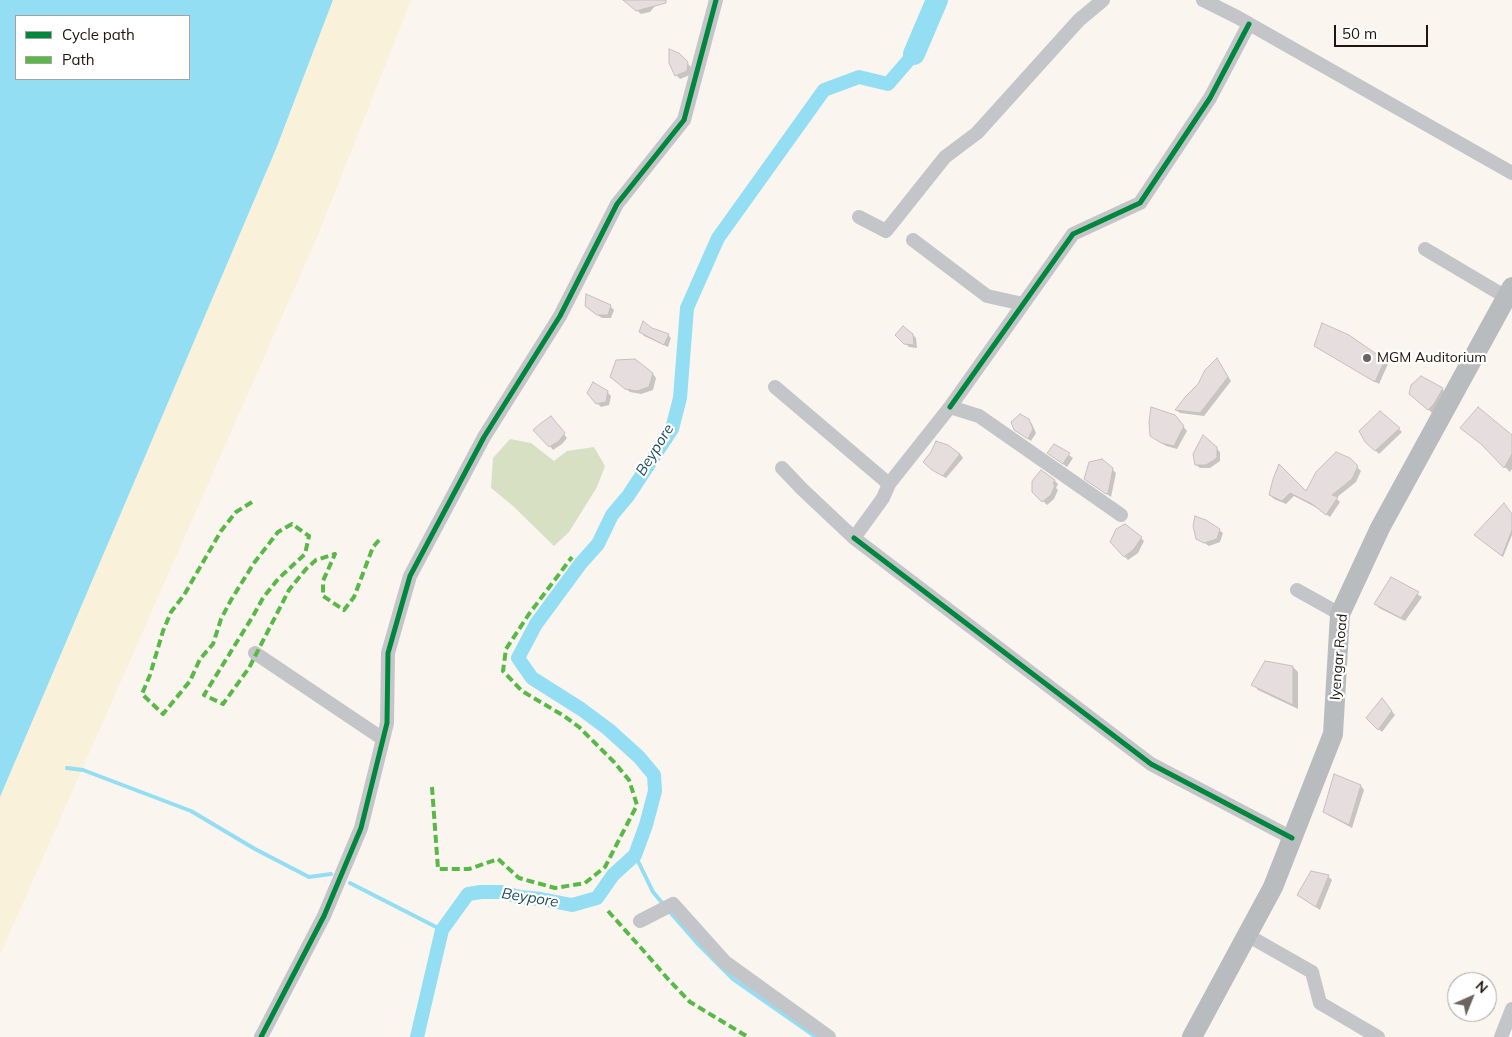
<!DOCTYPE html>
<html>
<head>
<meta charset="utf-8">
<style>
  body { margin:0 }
  #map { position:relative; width:1512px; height:1037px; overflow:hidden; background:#fbf5f0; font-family:Mulish,sans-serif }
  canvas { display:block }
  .legend { position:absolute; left:15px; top:15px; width:175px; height:65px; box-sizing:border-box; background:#fff; border:1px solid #a5a29f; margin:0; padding:6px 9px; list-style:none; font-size:15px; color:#1f170f }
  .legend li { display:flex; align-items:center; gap:10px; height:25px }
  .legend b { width:25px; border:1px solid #a5a29f }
  .north { position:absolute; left:1447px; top:972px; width:50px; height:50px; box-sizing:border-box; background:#fff; border:1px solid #a5a29f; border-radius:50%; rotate:44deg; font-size:14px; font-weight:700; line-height:20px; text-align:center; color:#1f170f }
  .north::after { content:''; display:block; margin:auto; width:18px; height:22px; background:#6c655e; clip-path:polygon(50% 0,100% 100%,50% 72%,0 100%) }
  .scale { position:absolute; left:1334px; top:25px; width:94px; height:22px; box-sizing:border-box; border:2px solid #1f170f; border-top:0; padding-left:6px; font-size:15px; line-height:18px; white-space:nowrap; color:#1f170f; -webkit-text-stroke:4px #fff; paint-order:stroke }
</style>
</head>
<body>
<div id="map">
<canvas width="1512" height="1037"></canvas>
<ul class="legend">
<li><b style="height:6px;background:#00873e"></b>Cycle path</li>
<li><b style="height:6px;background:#58b947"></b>Path</li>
</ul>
<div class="north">N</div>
<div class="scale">50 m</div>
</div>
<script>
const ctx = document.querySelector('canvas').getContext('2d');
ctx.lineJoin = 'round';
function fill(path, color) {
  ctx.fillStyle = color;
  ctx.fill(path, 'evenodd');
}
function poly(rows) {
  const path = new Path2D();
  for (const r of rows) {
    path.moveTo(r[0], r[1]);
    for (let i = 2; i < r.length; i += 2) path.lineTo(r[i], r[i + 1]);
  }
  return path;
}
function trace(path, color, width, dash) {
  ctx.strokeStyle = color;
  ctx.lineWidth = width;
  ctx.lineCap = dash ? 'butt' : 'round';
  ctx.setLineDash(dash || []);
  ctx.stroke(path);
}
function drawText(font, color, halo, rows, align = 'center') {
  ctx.font = font + ' Mulish,sans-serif';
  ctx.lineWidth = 4.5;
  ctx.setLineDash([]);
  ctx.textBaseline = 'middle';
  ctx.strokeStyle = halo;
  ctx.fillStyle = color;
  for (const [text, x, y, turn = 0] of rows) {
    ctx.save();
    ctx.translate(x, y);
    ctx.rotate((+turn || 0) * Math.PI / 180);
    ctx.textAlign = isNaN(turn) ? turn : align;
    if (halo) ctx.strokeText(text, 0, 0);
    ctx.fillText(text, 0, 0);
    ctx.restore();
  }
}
fill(poly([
  [510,439,531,443,554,461,567,451,594,447,605,466,597,487,569,532,554,546,512,505,491,488,493,458]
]), '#d7e0c3');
fill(poly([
  [333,0,411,0,318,235,0,955,0,797,276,149]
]), '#f9f1da');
fill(poly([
  [0,0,333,0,276,149,0,797],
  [16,16,189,16,189,79,16,79]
]), '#93def3');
fill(poly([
  [632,0,651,0,656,5,650,12,641,14,632,6],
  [678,54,691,67,690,75,680,79,676,75],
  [610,306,614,310,611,318,602,318,590,310],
  [652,329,668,335,671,338,668,347,644,336,641,332],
  [912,334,916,338,917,348,909,347,897,335],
  [1316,346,1385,360,1388,364,1379,384],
  [1220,364,1231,381,1204,416,1180,413,1176,410],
  [653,374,656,378,653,390,641,394,630,392,615,380],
  [1442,389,1446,393,1432,413,1414,397],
  [607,392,611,396,609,405,601,407,597,403],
  [1028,420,1032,424,1036,433,1031,441,1020,433],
  [1178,420,1187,431,1177,449,1166,446,1151,436],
  [554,422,567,438,562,444,553,450,550,446],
  [1461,428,1512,437,1512,469,1510,472,1486,448],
  [1399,429,1402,432,1379,454,1366,441],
  [1054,445,1073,458,1067,467,1052,456],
  [1216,448,1220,452,1220,461,1210,468,1200,468,1196,465],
  [960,454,963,458,946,478,937,473,925,462],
  [1349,459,1361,471,1356,482,1336,498,1340,502,1330,517,1317,508,1294,496,1286,504,1274,499,1270,495,1274,479,1307,493],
  [1112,469,1116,473,1111,497,1089,482],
  [1055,481,1058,484,1056,488,1058,490,1054,499,1047,505,1034,492],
  [1512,515,1512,535,1503,557,1476,535],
  [1219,530,1223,533,1220,542,1209,546,1197,538],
  [1141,538,1144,541,1138,553,1128,560,1124,556],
  [1391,579,1422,597,1405,621,1379,608,1376,604],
  [1293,667,1298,672,1298,709,1258,690,1253,684],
  [1385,703,1395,715,1382,732,1367,718],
  [1335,776,1361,786,1364,790,1352,828,1328,815,1325,811],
  [1328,876,1332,880,1320,910,1302,898]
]), '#0003');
trace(poly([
  [67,768,83,770,191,811,255,849,309,877,331,874],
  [635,855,653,892,664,905],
  [350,883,442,930],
  [669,911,697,943,733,979,816,1037]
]), '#93def3', 4);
trace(poly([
  [417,1037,442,930,468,894,481,892,501,892,520,897,541,899,572,905,597,898,613,875,635,855,646,825,655,791,654,775,639,757,608,729,581,709,532,678,518,658,536,624,581,563,598,544,612,515,628,496,672,429,680,398,687,308,718,238,824,90,859,77,888,84,914,54]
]), '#93def3', 14);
trace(poly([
  [914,54,937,0]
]), '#93def3', 22);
const building = poly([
  [623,0,666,0,666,3,636,11,623,0],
  [669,49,679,53,688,62,687,71,675,76,669,63,669,49],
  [586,294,611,305,608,315,597,315,585,306,586,294],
  [643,321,652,328,669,334,664,345,639,332,643,321],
  [1322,323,1349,335,1385,360,1375,382,1314,346,1322,323],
  [903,326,913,334,914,345,904,344,895,335,903,326],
  [1217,358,1228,377,1200,413,1175,410,1186,396,1198,384,1205,370,1217,358],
  [635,359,653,373,649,387,637,391,625,389,610,377,616,360,635,359],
  [1421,376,1443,388,1434,404,1428,410,1409,394,1411,385,1421,376],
  [593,382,608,391,606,402,596,404,587,393,593,382],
  [1151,407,1175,415,1184,426,1174,446,1161,443,1150,436,1149,422,1151,407],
  [1478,407,1512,435,1512,454,1504,468,1481,444,1460,428,1478,407],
  [1380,411,1400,428,1375,451,1365,442,1359,431,1380,411],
  [1020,414,1029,419,1033,429,1028,439,1014,430,1011,422,1020,414],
  [551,416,565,433,559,441,549,447,533,430,541,423,551,416],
  [1203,435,1217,447,1217,458,1206,465,1195,465,1193,454,1203,435],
  [936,441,948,445,960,454,943,476,932,470,923,462,931,452,936,441],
  [1054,444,1070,453,1063,464,1047,453,1054,444],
  [1336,452,1350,458,1358,466,1352,479,1332,495,1338,497,1326,515,1312,504,1290,493,1282,501,1269,495,1273,479,1279,464,1306,491,1316,472,1336,452],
  [1102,459,1113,468,1110,484,1108,493,1106,494,1084,479,1089,462,1102,459],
  [1041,470,1055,480,1053,484,1055,485,1051,495,1042,502,1032,492,1032,481,1041,470],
  [1504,503,1512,514,1512,530,1502,556,1474,535,1504,503],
  [1195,516,1206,520,1220,529,1217,539,1204,543,1196,539,1193,526,1195,516],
  [1125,524,1142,537,1134,549,1124,557,1110,542,1116,529,1125,524],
  [1391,577,1419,592,1401,618,1374,604,1391,577],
  [1265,661,1293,666,1293,705,1251,685,1265,661],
  [1382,698,1392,711,1378,730,1366,718,1382,698],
  [1334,774,1361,785,1349,825,1323,812,1334,774],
  [1311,871,1329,875,1316,907,1297,895,1311,871]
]);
fill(building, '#e5ddde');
trace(building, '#c6bfc0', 1);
trace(poly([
  [1203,0,1237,17,1512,173],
  [859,217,886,231,945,157,977,133,1079,20,1103,0],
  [913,240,987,296,1023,304],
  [1425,249,1506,297],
  [775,387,889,484,950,407,979,416,1121,515],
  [950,407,1073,234,1140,203,1210,98,1249,24],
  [782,468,802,489,854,538,883,498,889,484],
  [854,538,1151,764,1292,838],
  [1297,590,1340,614],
  [255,653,383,739],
  [640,921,673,904,725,962,829,1037],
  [1247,935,1312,972,1320,1003,1378,1037],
  [261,1037,324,916,361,828,387,723,388,653,410,576,484,437,560,316,617,204,684,120,716,0],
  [1501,1037,1512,1009]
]), '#c4c5c8', 14);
trace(poly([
  [1192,1037,1273,887,1333,734,1340,614,1380,528,1512,287]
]), '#b9bcbf', 20);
trace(poly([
  [252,502,236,512,221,531,184,595,171,612,163,631,150,675,142,694,163,714,190,681,200,659,213,644,221,619,231,600,254,563,278,532,292,524,309,536,305,554,278,579,263,598,253,616,204,695,223,704,249,668,289,590,306,569,316,560,335,554,323,581,323,596,344,610,354,597,373,547,380,539],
  [432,787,438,869,469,869,498,859,519,878,555,888,585,883,605,867,637,805,629,780,614,762,579,727,564,716,522,691,503,671,506,649,529,614,572,557],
  [608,911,642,949,668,979,690,1002,748,1037]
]), '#58b947', 4, [8, 4]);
trace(poly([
  [950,407,1073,234,1140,203,1210,98,1249,24],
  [854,538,1151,764,1292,838],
  [261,1037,324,916,361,828,387,723,388,653,410,576,484,437,560,316,617,204,684,120,716,0]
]), '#00873e', 5);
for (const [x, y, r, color] of [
  [1367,358,5,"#6c655e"]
]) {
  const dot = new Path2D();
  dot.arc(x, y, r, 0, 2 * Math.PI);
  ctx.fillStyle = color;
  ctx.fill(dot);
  trace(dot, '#fff', 2);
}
drawText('14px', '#1f170f', '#fff', [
  ["MGM Auditorium",1377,358]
], 'left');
drawText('14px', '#1f170f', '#fff', [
  ["Iyengar Road",1339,657,-85]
]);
drawText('italic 15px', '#1d4d5b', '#fff', [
  ["Beypore",655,450,-58],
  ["Beypore",530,898,9]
]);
</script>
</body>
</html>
